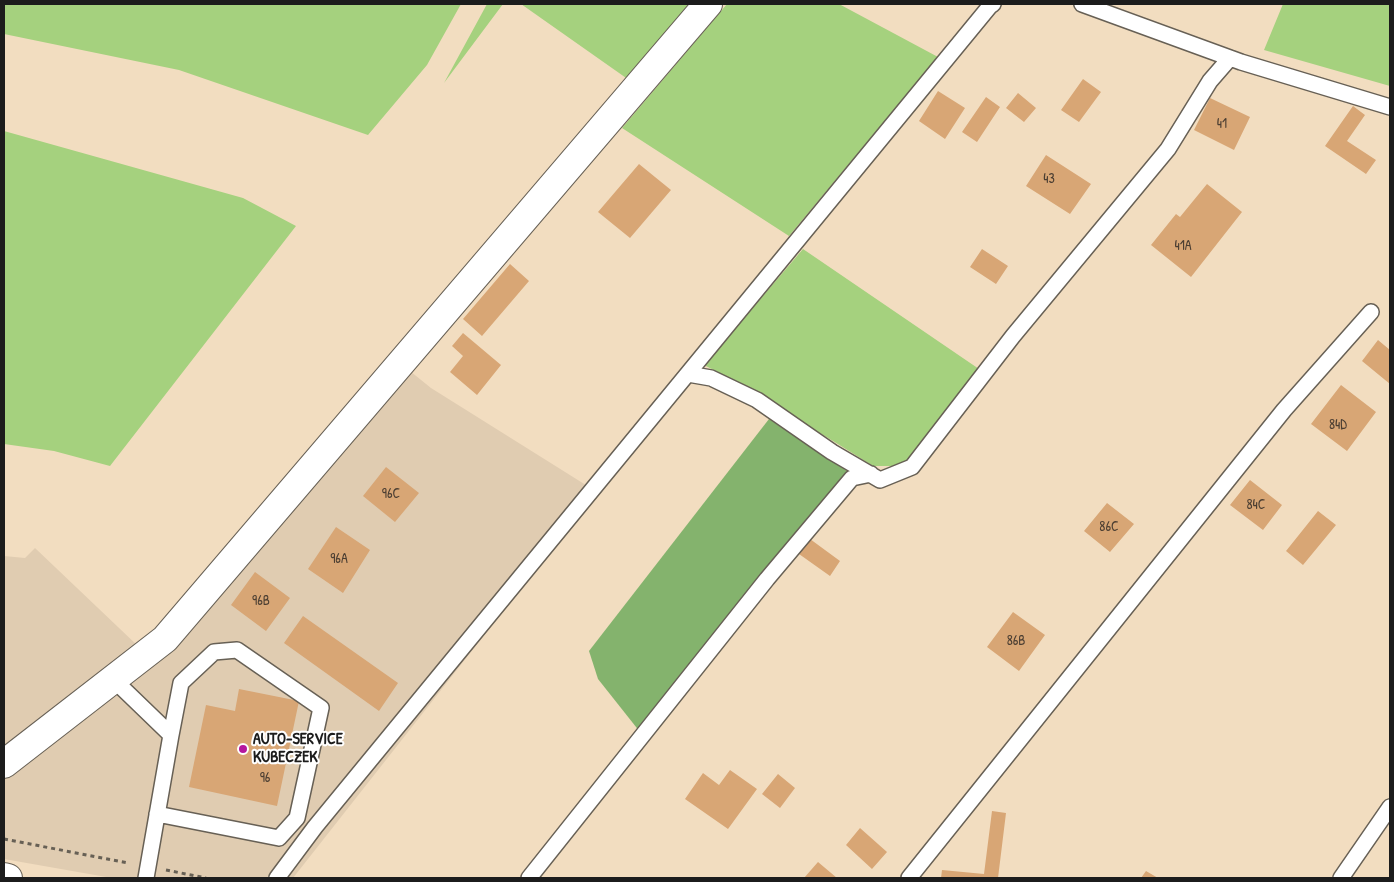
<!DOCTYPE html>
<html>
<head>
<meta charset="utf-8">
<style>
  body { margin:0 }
  #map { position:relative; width:1394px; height:882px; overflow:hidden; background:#f2ddc0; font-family:"Patrick Hand",sans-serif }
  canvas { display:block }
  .frame { position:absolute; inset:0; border:5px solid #1c1c1c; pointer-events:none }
</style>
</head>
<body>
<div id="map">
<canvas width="1394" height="882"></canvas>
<div class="frame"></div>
</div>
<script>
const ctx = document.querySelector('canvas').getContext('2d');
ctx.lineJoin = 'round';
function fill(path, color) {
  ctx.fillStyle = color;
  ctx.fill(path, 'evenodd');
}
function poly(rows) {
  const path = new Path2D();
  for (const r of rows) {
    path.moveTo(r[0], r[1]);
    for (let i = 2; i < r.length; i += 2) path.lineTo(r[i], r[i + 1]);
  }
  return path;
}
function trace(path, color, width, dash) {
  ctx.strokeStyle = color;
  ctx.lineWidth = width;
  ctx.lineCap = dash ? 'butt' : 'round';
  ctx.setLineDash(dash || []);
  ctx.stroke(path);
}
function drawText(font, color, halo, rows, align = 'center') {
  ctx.font = font + ' "Patrick Hand",sans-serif';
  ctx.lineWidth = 4;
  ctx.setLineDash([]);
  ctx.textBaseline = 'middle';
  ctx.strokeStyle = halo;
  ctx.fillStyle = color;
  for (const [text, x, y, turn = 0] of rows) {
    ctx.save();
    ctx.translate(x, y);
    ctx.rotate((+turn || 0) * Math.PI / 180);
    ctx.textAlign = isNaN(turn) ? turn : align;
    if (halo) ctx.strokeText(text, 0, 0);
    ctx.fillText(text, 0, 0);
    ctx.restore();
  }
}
fill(poly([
  [400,363,431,388,597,492,293,878,112,878,4,859,4,556,25,558,35,548,139,647,154,637]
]), '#e0ccb1');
fill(poly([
  [4,4,461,4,427,65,368,135,179,70,4,34],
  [487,4,503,4,444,83],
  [521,4,691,4,629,80],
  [727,4,839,4,938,57,789,236,622,128],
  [1283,4,1390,4,1390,86,1264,50],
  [4,131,243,198,296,226,110,466,54,451,4,444],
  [803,249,979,369,912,458,895,466,873,466,833,441,731,379,704,365]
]), '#a5d17e');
fill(poly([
  [769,419,847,471,640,732,598,679,589,651]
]), '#84b36d');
fill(poly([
  [1083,79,1101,92,1079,122,1061,110],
  [938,91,965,108,945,139,919,121],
  [1018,93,1036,108,1024,122,1006,108],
  [986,97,1000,107,977,142,962,132],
  [1210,98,1250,117,1234,150,1194,130],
  [1353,106,1365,115,1347,141,1376,160,1366,174,1325,146],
  [1046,155,1091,184,1070,214,1026,186],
  [639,164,671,190,630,238,598,212],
  [1207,184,1242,212,1191,277,1151,245,1176,214,1180,217],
  [982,249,1008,266,996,284,970,267],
  [510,264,529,281,482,336,463,319],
  [463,333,501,365,477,395,450,372,463,356,452,346],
  [1378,340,1390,350,1390,384,1362,361],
  [1341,385,1376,412,1347,451,1311,424],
  [386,467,419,493,395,522,363,496],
  [1250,480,1282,505,1263,530,1230,505],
  [1107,503,1134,524,1110,552,1084,531],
  [1318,511,1336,525,1303,565,1286,551],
  [336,527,370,550,343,593,308,569],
  [810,539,840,561,830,576,799,554],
  [255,572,290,598,266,631,231,605],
  [1013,612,1045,635,1019,671,987,647],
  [303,616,398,683,379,711,284,643],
  [239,689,299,701,277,806,189,787,206,705,235,711],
  [730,770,757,789,728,829,685,799,703,773,719,785],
  [778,774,795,788,780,808,762,794],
  [992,811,1006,813,998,878,941,878,942,870,984,874],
  [860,828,887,852,872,869,846,845],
  [818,862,837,878,804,878],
  [1146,871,1158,878,1141,878]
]), '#d8a675');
const service = poly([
  [1082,4,1241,62,1390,107],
  [688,374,711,378,757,400,832,452,880,480,912,467,1013,336,1168,149,1210,81,1230,58],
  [113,679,171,735,146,878],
  [157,814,279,838,297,818,321,708,237,650,214,652,181,683,171,735],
  [277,878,315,827,990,6,993,4],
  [529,878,767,579,852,478,871,474],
  [909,878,1284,410,1371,312],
  [1341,878,1390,807]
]);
const minor = poly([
  [4,764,165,639,708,4]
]);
const secondary = poly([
  [4,877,8,878]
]);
trace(service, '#676055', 18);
trace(minor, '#676055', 30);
trace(secondary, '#676055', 30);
trace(poly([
  [4,839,128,863],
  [166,870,206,878]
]), '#676055', 3, [4, 4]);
trace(service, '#fff', 15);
trace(minor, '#fff', 28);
trace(secondary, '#fff', 28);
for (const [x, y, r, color] of [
  [243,749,5,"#b5179e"]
]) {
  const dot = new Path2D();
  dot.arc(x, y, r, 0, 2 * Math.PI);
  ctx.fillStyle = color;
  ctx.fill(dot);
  trace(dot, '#fff', 2);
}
drawText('14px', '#4b3e32', null, [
  ["41",1222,124],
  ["43",1049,179],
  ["41A",1183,246],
  ["84D",1338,425],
  ["96C",391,494],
  ["84C",1256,505],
  ["86C",1109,527],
  ["96A",339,559],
  ["96B",261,601],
  ["86B",1016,641],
  ["96",265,778]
]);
drawText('bold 16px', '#1c1c1c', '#fff', [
  ["AUTO-SERVICE",253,740],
  ["KUBECZEK",253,758]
], 'left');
</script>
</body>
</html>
